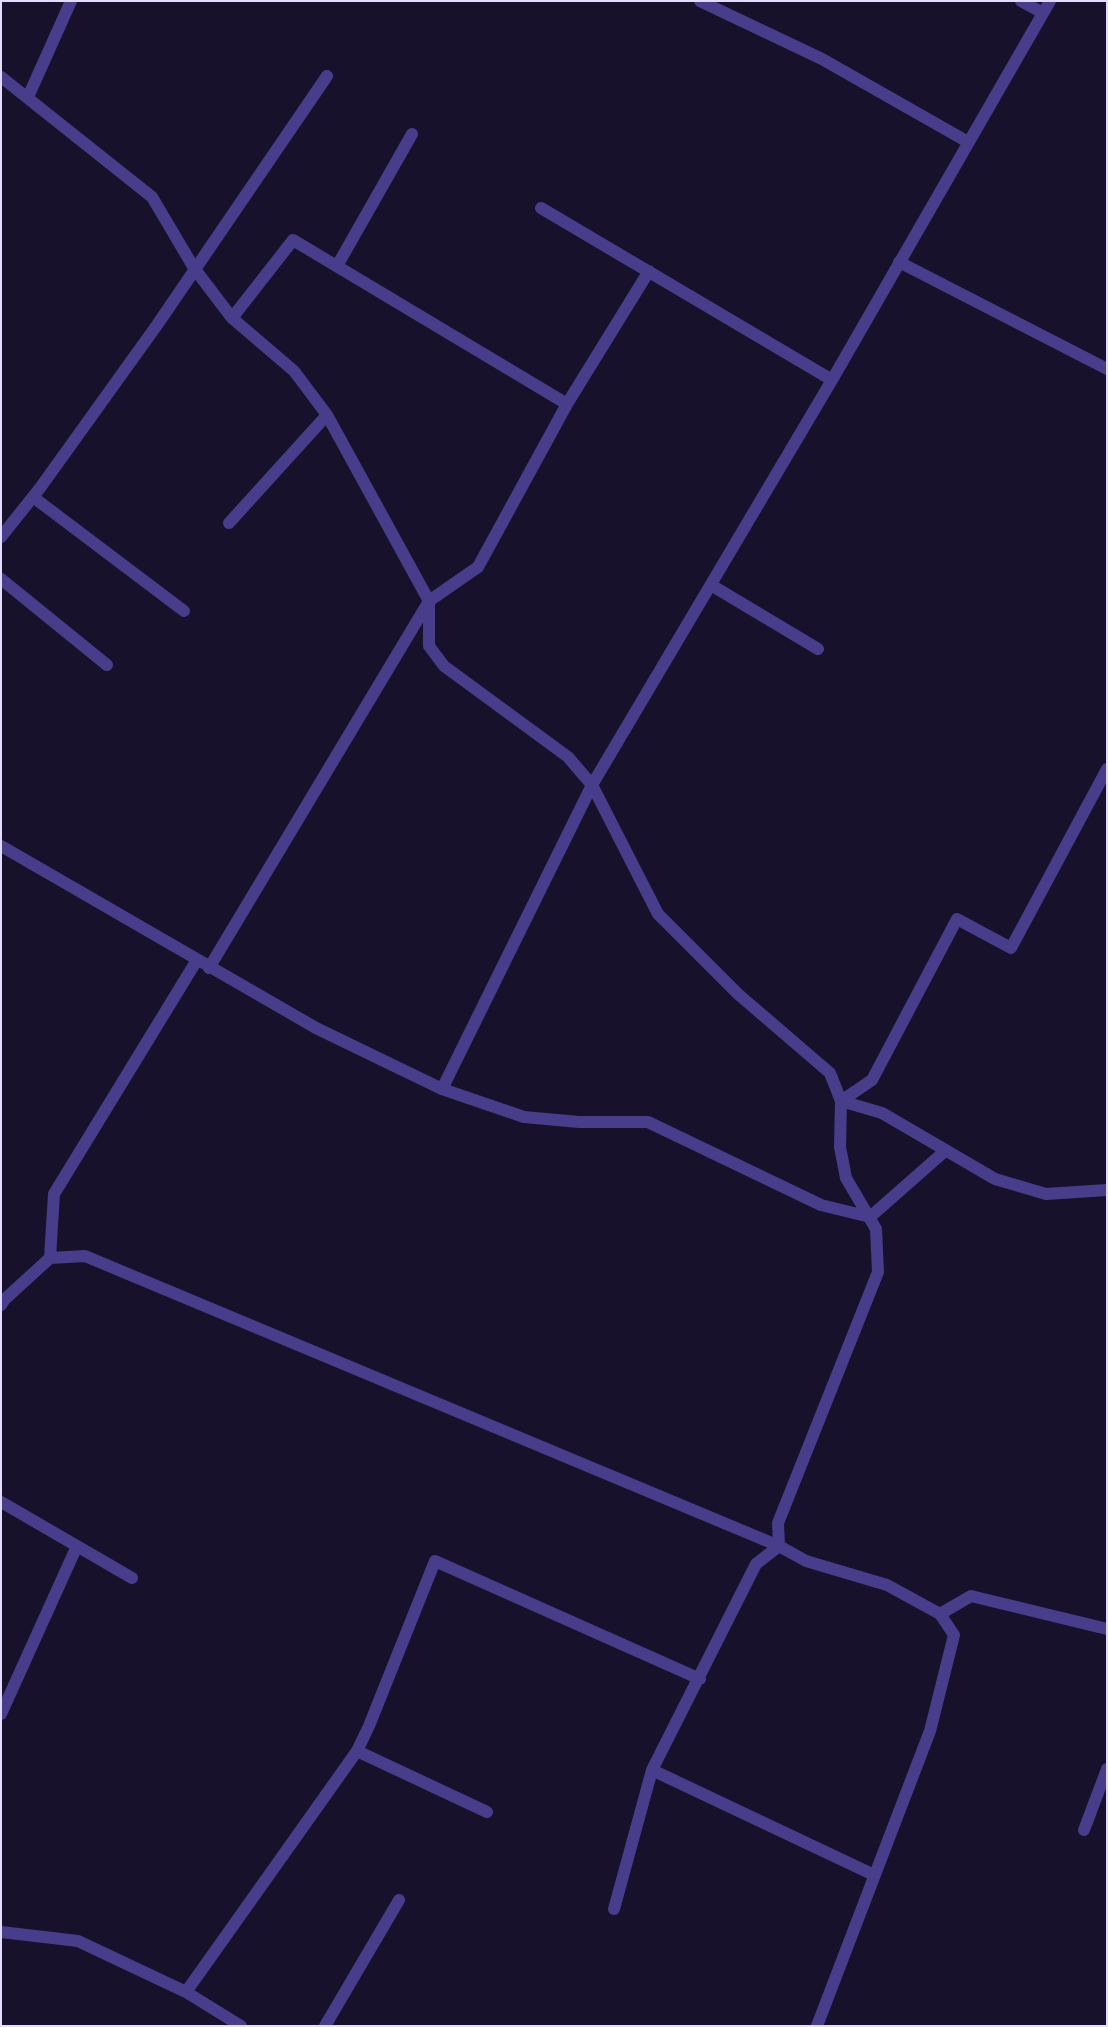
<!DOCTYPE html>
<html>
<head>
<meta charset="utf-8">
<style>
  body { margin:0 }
  #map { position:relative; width:1108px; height:2027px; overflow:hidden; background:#18112c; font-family:"PT Sans",sans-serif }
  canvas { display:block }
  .frame { position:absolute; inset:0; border:2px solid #e3dcff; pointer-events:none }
</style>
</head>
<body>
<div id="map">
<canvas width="1108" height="2027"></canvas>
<div class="frame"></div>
</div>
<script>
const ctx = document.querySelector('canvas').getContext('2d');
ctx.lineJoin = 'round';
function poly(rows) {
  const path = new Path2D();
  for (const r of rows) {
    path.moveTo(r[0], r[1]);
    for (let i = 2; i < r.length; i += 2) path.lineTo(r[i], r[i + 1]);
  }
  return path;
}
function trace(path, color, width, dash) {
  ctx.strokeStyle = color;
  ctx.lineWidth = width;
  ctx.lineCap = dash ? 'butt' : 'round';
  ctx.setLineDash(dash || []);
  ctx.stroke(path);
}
trace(poly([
  [700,1,822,59,968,142],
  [1021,1,1043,13],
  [1,77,152,197,194,268,232,318,294,371,327,415,429,601,429,646,444,666,568,757,592,785,658,914,738,994,830,1073,841,1101,840,1147,846,1178,876,1229,878,1272,778,1523,779,1546,806,1561,887,1585,940,1614,954,1635,930,1731,817,2026],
  [28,97,71,1],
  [541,208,832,380],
  [899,262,1107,369],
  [337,266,412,134],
  [232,318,293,240,567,404],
  [33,497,184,611],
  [229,523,327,415],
  [1,537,40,488,157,325,327,76],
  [1,579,107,665],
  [711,585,818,649],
  [1,846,316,1028,442,1089,524,1117,579,1122,648,1122,821,1205,870,1217,945,1151],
  [209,968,429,601,478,567,567,404,649,271],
  [442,1089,592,785,832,380,1050,1],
  [841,1101,872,1080,957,919,1011,948,1107,769],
  [841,1101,882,1113,995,1179,1046,1194,1107,1190],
  [50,1258,54,1194,197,960],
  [1,1305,5,1299,50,1258,85,1256,779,1546,756,1564,652,1770,614,1909],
  [1,1502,132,1578],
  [940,1614,971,1596,1107,1629],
  [1,1714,77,1546],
  [357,1751,487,1812],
  [652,1770,874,1875],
  [1084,1830,1107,1769],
  [1,1932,78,1941,186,1992,241,2026],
  [186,1992,357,1751,369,1726,435,1561,700,1679],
  [325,2026,399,1900]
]), '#473d8b', 12);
</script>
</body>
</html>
